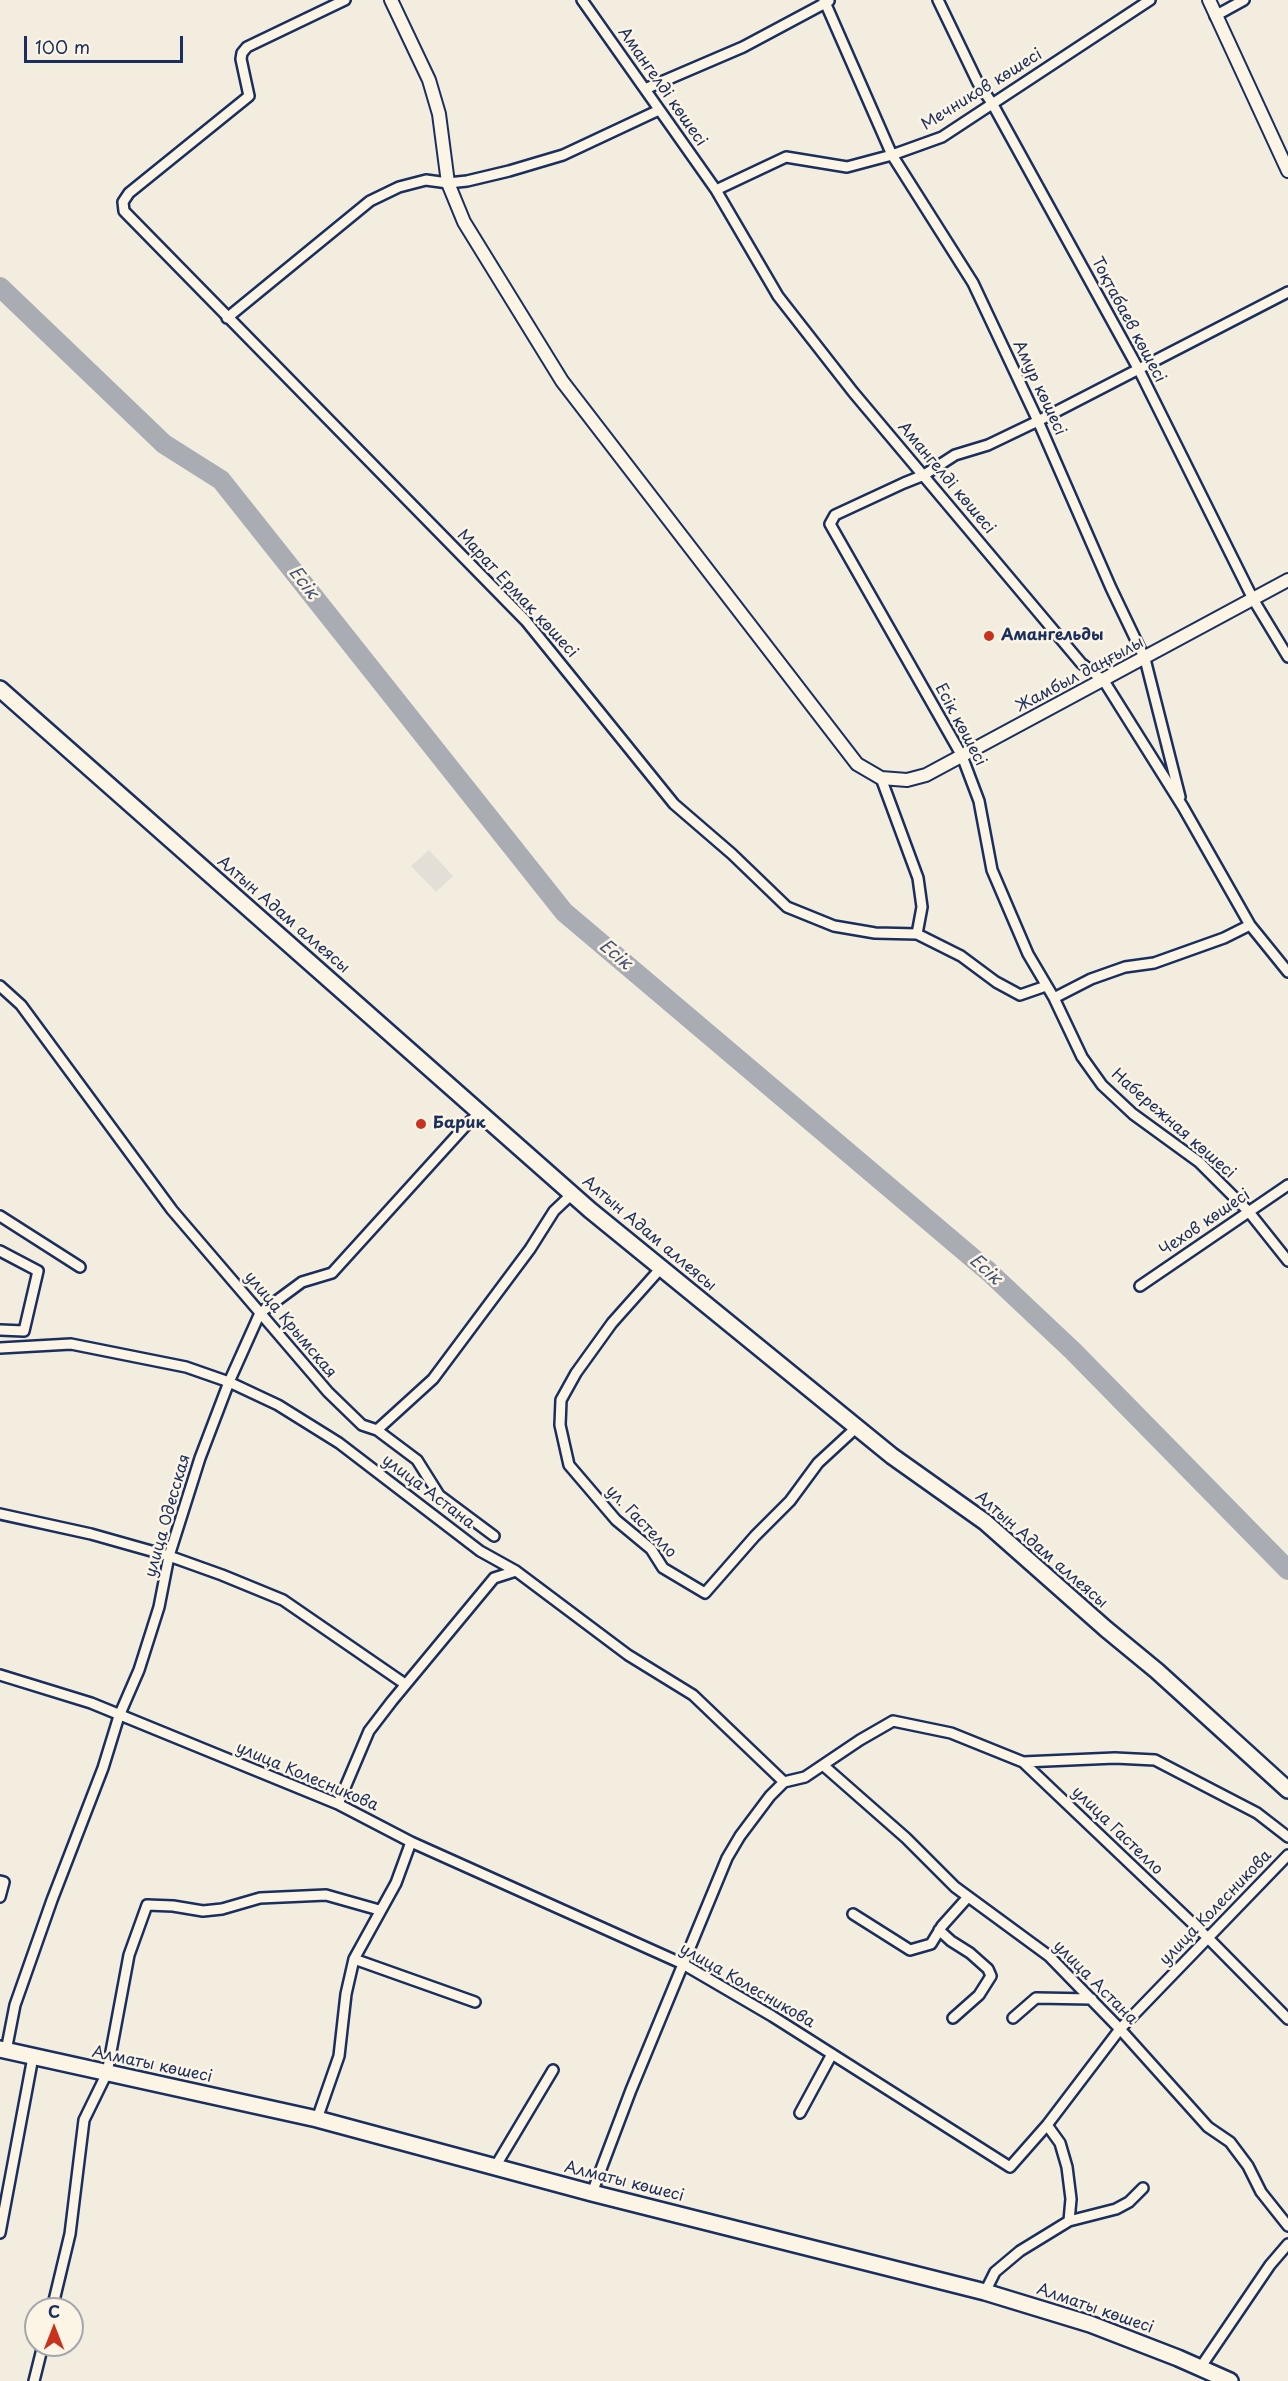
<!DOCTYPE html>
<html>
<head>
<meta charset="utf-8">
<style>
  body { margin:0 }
  #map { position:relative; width:1288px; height:2381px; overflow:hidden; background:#f3ede0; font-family:"Playpen Sans",sans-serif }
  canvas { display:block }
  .north { position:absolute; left:24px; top:2297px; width:60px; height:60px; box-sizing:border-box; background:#fcf5e5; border:2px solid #a2a6af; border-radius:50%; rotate:0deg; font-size:16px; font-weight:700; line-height:24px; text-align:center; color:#1b2f5e }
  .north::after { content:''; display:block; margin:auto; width:21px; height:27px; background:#c8321e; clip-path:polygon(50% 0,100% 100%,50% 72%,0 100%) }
  .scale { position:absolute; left:24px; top:36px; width:159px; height:27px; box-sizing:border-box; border:3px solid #1b2f5e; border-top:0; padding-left:8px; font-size:18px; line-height:21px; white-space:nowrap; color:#1b2f5e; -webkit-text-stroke:4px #fcf5e5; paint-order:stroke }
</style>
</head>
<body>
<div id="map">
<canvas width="1288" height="2381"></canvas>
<div class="north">С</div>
<div class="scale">100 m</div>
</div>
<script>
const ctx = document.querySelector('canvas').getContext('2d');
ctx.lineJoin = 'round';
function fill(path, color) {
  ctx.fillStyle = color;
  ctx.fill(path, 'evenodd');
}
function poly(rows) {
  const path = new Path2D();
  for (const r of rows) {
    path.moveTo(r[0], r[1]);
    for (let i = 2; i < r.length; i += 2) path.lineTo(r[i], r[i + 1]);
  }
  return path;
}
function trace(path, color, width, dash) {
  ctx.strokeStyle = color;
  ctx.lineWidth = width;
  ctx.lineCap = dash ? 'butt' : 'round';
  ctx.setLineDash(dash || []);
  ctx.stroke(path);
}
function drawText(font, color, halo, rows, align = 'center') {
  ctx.font = font + ' "Playpen Sans",sans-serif';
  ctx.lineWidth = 5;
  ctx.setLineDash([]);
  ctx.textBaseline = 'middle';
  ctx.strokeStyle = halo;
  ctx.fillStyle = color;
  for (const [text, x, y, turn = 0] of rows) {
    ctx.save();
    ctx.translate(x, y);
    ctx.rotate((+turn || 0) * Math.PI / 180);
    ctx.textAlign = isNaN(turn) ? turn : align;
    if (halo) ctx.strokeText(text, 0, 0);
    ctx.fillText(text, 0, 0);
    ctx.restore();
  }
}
fill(poly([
  [429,850,453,876,436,892,411,866]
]), '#e3dfd6');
trace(poly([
  [0,287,164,444,221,480,564,912,988,1271,1073,1351,1288,1570]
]), '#a9acb3', 20);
const minor = poly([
  [345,0,247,47,242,53,241,59,249,96,129,193,123,202,124,211,526,621,674,804,732,854,787,907,834,926,875,933,917,934,961,956,996,982,1020,995,1046,986],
  [582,0,716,190,778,296,853,392,1081,663,1104,681,1183,807,1250,925,1288,972],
  [824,0,892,155,973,283,1038,421,1111,588,1145,659,1180,797],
  [938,0,978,83,992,103,1139,370,1253,599,1288,657],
  [1215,16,1244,0],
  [645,89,743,47,829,1],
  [716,190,786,157,847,167,892,155,942,137,1150,0],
  [1288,292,1038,421,988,445,955,455,924,475,904,483,835,515,830,524,962,756,979,801,992,870,1028,954,1054,998,1082,1057,1102,1085,1133,1114,1199,1162,1249,1212,1288,1261],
  [227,318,370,201,399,187,426,180,448,183,467,181,509,171,563,155,659,110],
  [881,778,918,878,922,907,917,934],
  [0,986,21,1005,172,1210,328,1392,362,1425,377,1430,433,1379,530,1249,554,1211,572,1194],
  [1054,998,1091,979,1125,967,1154,963,1224,938,1250,925],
  [0,1216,80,1267],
  [0,1251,38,1271,24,1331,0,1330],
  [661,1268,612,1323,576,1373,561,1400,560,1425,569,1465,616,1520,651,1549,663,1568,705,1593,755,1536,790,1501,818,1463,857,1427],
  [1140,1286,1288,1185],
  [0,1348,71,1344,186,1367,229,1382,278,1405,339,1443,480,1551,516,1571,628,1655,693,1695,784,1782],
  [377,1430,417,1460,439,1495,494,1536],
  [0,1514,91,1534,169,1556,222,1575,283,1600,405,1684],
  [0,1675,91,1703,338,1804,411,1842,683,1964,772,2016,1010,2167,1047,2125,1120,2029,1288,1855],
  [1023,1762,1115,1758,1155,1760,1257,1813,1288,1837],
  [824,1766,906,1838,955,1887,1049,1956,1120,2029,1208,2127,1230,2142,1248,2166,1261,2192,1288,2226],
  [338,1804,369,1731,392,1701,494,1578,516,1571],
  [0,1881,4,1882,0,1897],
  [853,1914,910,1950,931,1944,942,1926,968,1897],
  [939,1930,951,1941,970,1953,988,1969,991,1976,979,1995,953,2018],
  [354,1959,475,2002],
  [1013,2018,1036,1998,1092,1999],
  [6,2051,15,2005,52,1900,103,1768,119,1716,139,1670,159,1607,169,1556,200,1458,229,1382,260,1313,302,1282,332,1273,469,1122,481,1113],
  [800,2113,832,2054],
  [317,2119,339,2056,346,1994,354,1959,396,1883,411,1842],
  [495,2167,553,2070],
  [592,2193,631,2090,727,1858,740,1836,770,1796,784,1782,805,1777,860,1740,893,1721,951,1733,1023,1762,1208,1938,1288,2019],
  [1069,2221,1116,2209,1129,2202,1143,2188],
  [0,2233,33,2057],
  [985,2292,995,2272,1020,2251,1069,2221,1071,2199,1067,2167,1060,2143,1047,2125],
  [52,2309,70,2234,84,2120,107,2073,129,1955,147,1905,173,1906,203,1911,222,1909,260,1898,326,1895,379,1910],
  [1200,2368,1270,2265,1288,2244],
  [34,2381,43,2345]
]);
const tertiary = poly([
  [391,0,429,80,439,114,448,183,464,222,562,381,857,764,881,778,907,780,926,775,1288,580],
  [1209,0,1288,171]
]);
const primary = poly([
  [0,689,590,1210,892,1456,985,1522,1106,1629,1157,1671,1288,1790],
  [0,2049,317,2119,592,2193,985,2292,1090,2324,1178,2358,1230,2381]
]);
trace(minor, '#1b2f5e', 14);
trace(tertiary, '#1b2f5e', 16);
trace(primary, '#1b2f5e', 20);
trace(minor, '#fcf5e5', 9);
trace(tertiary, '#fcf5e5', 12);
trace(primary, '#fcf5e5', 15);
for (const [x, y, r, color] of [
  [989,636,6,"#c8321e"],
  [421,1124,6,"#c8321e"]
]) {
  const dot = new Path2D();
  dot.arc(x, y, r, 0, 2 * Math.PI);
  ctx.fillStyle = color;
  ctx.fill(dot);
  trace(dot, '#fcf5e5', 2);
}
drawText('16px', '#1b2f5e', '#fcf5e5', [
  ["Амангелді көшесі",662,87,55],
  ["Мечников көшесі",982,90,-32],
  ["Тоқтабаев көшесі",1128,320,62],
  ["Амур көшесі",1039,388,65],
  ["Амангелді көшесі",946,478,50],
  ["Марат Ермак көшесі",517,594,47],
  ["Жамбыл даңғылы",1080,675,-28],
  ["Есік көшесі",960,725,62],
  ["Алтын Адам аллеясы",283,915,41],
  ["Набережная көшесі",1173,1124,41],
  ["Чехов көшесі",1205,1223,-34],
  ["Алтын Адам аллеясы",649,1234,40],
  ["улица Крымская",290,1325,50],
  ["улица Астана",428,1492,37],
  ["улица Одесская",168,1516,-74],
  ["ул. Гастелло",641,1522,46],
  ["Алтын Адам аллеясы",1041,1550,41],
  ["улица Колесникова",307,1777,23],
  ["улица Гастелло",1117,1831,44],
  ["улица Колесникова",1216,1908,-46],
  ["улица Астана",1095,1983,45],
  ["улица Колесникова",747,1986,30],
  ["Алматы көшесі",152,2065,12],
  ["Алматы көшесі",624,2182,14],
  ["Алматы көшесі",1095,2309,19]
]);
drawText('bold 16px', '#1b2f5e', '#fcf5e5', [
  ["Амангельды",1001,636],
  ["Барик",433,1124]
], 'left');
drawText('italic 18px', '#465478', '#fcf5e5', [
  ["Есік",303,583,52],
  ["Есік",615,955,40],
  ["Есік",985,1270,42]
]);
</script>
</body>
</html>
